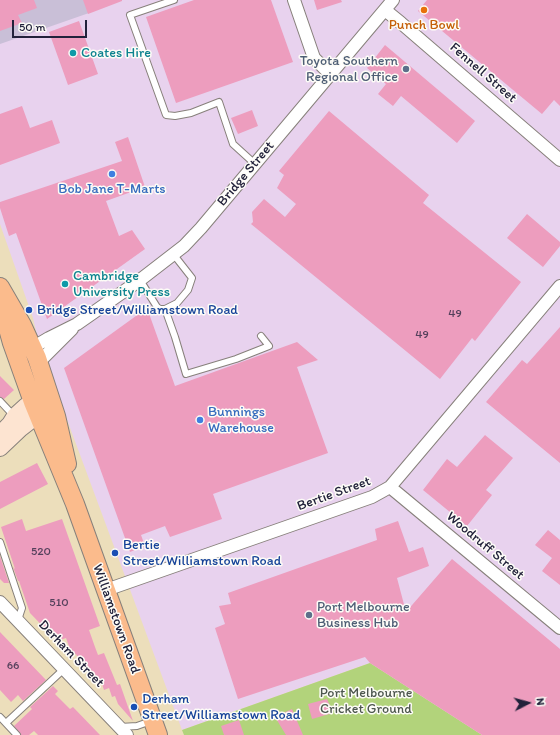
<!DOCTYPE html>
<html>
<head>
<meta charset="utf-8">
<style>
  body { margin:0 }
  #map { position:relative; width:560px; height:735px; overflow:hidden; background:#ecdebb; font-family:Itim,sans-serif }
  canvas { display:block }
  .north { position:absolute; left:508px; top:683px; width:40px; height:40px; -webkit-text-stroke:3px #fdfcf7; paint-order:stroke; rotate:84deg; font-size:11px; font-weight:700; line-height:16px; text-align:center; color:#22223b }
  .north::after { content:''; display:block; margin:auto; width:14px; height:18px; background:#22223b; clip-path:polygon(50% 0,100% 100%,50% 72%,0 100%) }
  .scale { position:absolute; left:12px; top:20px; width:75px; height:18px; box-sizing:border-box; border:2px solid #22223b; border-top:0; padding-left:5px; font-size:12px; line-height:14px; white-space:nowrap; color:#22223b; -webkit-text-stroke:3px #fdfcf7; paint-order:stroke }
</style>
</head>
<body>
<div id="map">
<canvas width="560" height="735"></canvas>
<div class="north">N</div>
<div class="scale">50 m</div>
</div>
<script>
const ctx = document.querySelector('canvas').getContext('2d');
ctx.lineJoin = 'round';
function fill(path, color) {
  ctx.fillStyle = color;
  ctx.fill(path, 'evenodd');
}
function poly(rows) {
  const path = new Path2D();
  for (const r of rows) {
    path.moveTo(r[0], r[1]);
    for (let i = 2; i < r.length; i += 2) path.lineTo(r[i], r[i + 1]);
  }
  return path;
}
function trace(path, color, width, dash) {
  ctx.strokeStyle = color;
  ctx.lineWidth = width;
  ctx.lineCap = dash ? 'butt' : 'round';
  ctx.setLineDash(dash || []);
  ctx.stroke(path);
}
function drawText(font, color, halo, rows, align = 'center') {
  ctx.font = font + ' Itim,sans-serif';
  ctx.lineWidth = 3;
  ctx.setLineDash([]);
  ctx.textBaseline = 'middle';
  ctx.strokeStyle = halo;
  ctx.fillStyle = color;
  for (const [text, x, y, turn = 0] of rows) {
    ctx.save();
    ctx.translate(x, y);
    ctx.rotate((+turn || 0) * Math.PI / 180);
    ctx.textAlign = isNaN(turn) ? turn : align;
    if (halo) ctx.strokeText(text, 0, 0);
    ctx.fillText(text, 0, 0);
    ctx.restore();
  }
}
fill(poly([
  [0,0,560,0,560,735,482,735,370,663,182,730,39,344,33,318,0,224]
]), '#e8d2ee');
fill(poly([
  [0,0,84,0,89,13,0,44]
]), '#c9bfd7');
fill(poly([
  [370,663,482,735,184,735,182,730]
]), '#b2d37b');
fill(poly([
  [0,0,34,0,37,8,18,15,22,23,0,31],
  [83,0,122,0,122,1,88,14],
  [194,0,271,0,293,62,176,103,146,17],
  [314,0,341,0,342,2,317,10],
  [427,0,560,0,560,106,554,100,542,114,418,11],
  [79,21,98,74,68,85,49,32],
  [385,45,475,121,457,143,401,96,393,106,378,94,386,84,367,68],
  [22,106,30,128,52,120,60,143,0,165,0,114],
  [252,110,258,126,238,134,231,118],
  [329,111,429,195,423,203,521,282,475,341,472,338,440,379,251,224,253,222,252,212,264,199,285,217,296,204,277,188,284,175,279,171],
  [128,137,145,187,106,201,119,236,132,230,145,249,47,319,16,233,9,236,0,208,0,202,122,161,115,142],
  [527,214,560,242,560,246,543,267,507,238],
  [147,308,175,386,297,342,318,360,297,367,328,453,213,494,222,519,170,537,165,526,141,535,145,546,130,552,64,368],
  [560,327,560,463,486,402,522,360,527,364],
  [0,376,14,390,4,399,0,397],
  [485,435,513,458,486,490,492,495,467,526,423,490,447,459,457,467],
  [37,463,48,484,0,509,0,482],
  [22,519,26,531,62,519,100,626,89,630,95,647,98,655,104,653,117,685,120,684,133,721,118,704,115,696,112,697,109,688,104,690,101,681,98,682,95,674,92,675,89,667,87,668,84,659,79,661,76,654,72,655,66,638,57,641,30,613,19,581,18,581,13,567,15,569,1,527],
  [398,521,409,552,423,547,429,566,397,578,406,612,452,559,560,649,560,735,482,735,370,663,365,657,238,699,215,628,225,624,219,606,231,604,228,593,377,540,375,529],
  [548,530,560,540,560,585,542,571,552,558,535,545],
  [0,556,9,583,4,583,0,579],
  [0,632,46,680,23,701,18,695,11,702,0,690],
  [53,686,58,691,55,694,70,709,73,707,100,735,38,735,34,731,29,735,21,735,14,726,32,709,30,707],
  [327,699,333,713,312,719,308,704],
  [292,709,303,735,286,735,275,717],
  [239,720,244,735,224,735,221,726]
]), '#ed9dbe');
const lane = poly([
  [174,0,130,15,166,115,175,116,191,113,219,102,233,144,255,164],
  [140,280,157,307,160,309,165,309,177,303,188,290,192,278,174,255],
  [165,309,175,337,186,374,236,359,269,346,261,336],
  [0,401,14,416],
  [0,542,22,608,18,620],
  [0,717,17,735],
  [6,723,64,669],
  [120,727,137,726,151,721]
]);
const street = poly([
  [294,0,314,58,330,74],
  [385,10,401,23,560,160],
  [32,348,49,338,77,324,140,280,184,246,201,228,393,0],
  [37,358,44,357,72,329],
  [390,487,560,628],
  [106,590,372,497,390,487,560,286],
  [0,602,127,735]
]);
const secondary = poly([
  [0,434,10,424,15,416,26,406,33,402],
  [0,448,20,429,38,415]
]);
const primary = poly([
  [0,287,22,325,37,358,56,416,67,464],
  [0,300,12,343,33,402,75,504,158,735]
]);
trace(lane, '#87807b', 8);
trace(street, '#87807b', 14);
trace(secondary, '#87807b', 18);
trace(primary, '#87807b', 20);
trace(lane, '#fff', 6);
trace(street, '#fff', 12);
trace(secondary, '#fde4d1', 16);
trace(primary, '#fbbb8c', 18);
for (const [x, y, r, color] of [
  [424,10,4,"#e8710a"],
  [73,53,4,"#0f9aa8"],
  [406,69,4,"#5c6f8a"],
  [112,174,4,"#3f7fe0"],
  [65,284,4,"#0f9aa8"],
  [29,310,4,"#1a4fb4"],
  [200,420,4,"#3f7fe0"],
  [115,553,4,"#1a4fb4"],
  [309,615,4,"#5c6f8a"],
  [134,707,4,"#1a4fb4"]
]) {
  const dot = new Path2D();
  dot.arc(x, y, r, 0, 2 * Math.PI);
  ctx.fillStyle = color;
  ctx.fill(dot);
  trace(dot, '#fdfcf7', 1.5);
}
drawText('12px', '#55415c', null, [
  ["49",455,314],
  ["49",422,335],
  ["520",41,552],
  ["510",59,603],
  ["66",13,666]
]);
drawText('14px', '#c56008', '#fdfcf7', [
  ["Punch Bowl",424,25]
]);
drawText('14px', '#0d838f', '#fdfcf7', [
  ["Coates Hire",81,53],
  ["Cambridge",73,276],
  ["University Press",73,292]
], 'left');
drawText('14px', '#4e5e75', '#fdfcf7', [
  ["Toyota Southern",398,61],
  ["Regional Office",398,77],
  ["Port Melbourne",317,607,"left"],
  ["Business Hub",317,623,"left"]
], 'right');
drawText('14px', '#22223b', '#fdfcf7', [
  ["Fennell Street",483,73,41],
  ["Bridge Street",246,174,-50],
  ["Bertie Street",334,494,-20],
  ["Woodruff Street",485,546,40],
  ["Williamstown Road",116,619,70],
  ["Derham Street",71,654,46]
]);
drawText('14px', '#366cbe', '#fdfcf7', [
  ["Bob Jane T-Marts",112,189],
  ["Bunnings",208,412,"left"],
  ["Warehouse",208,428,"left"]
]);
drawText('14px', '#164399', '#fdfcf7', [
  ["Bridge Street/Williamstown Road",37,310],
  ["Bertie",123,545],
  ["Street/Williamstown Road",123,561],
  ["Derham",142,699],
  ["Street/Williamstown Road",142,715]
], 'left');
drawText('14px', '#4d574e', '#fdfcf7', [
  ["Port Melbourne",366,693],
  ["Cricket Ground",366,709]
]);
</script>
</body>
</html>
